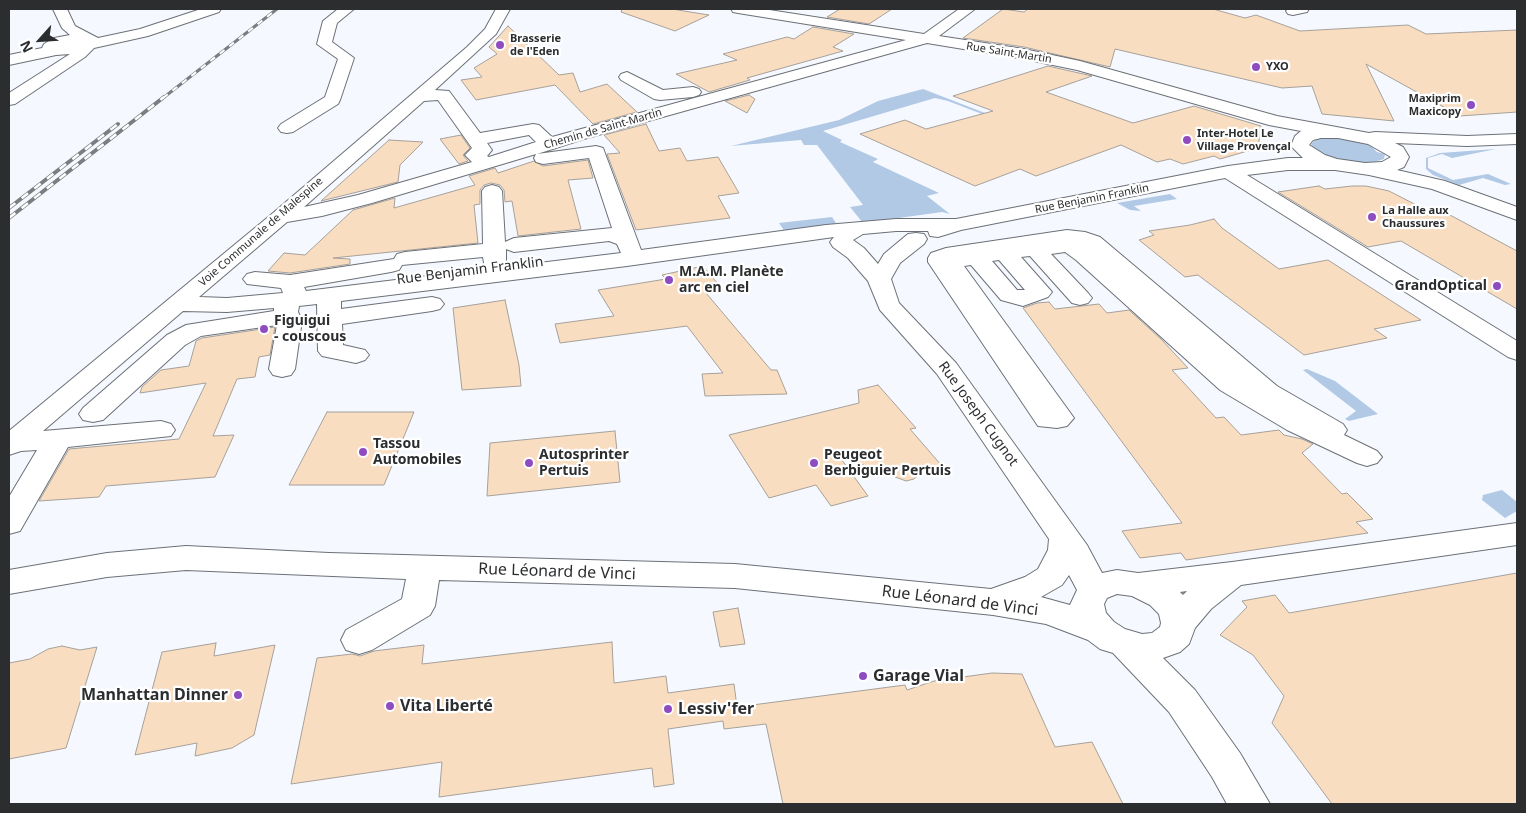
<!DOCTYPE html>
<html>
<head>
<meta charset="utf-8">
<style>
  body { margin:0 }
  #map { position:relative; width:1526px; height:813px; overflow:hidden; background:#f5f9ff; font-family:"Noto Sans",sans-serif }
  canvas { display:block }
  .frame { position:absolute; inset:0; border:10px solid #2b2d2f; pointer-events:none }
  .north { position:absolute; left:15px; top:15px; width:50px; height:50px; -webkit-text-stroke:4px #fff; paint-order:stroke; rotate:244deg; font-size:14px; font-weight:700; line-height:20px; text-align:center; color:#2b2d2f }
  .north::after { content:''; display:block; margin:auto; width:18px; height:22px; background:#2b2d2f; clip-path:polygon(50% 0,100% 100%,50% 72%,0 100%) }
</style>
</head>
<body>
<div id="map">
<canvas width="1526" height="813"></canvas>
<div class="frame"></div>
<div class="north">N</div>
</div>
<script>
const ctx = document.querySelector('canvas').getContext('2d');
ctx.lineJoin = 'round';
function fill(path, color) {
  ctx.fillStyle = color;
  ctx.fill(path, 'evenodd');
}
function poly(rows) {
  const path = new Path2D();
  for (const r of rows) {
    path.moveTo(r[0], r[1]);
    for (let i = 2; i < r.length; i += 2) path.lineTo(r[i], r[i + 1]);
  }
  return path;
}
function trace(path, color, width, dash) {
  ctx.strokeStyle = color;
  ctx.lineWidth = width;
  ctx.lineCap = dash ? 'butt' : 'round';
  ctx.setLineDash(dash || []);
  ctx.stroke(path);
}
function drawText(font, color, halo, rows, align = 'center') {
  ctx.font = font + ' "Noto Sans",sans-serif';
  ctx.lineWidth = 4.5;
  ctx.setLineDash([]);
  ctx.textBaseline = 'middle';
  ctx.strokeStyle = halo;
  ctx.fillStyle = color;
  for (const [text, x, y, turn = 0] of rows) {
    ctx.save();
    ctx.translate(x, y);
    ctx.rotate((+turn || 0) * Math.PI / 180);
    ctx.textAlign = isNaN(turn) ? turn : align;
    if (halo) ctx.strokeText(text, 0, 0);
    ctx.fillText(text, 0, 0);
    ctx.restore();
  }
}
fill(poly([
  [923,89,985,113,982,114,948,101,935,98,823,131,842,140,840,142,878,159,873,162,939,193,927,196,950,214,942,212,863,223,850,207,863,205,817,145,804,145,801,140,731,146,839,120,878,101],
  [1342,137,1372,144,1371,146,1377,152,1385,154,1384,159,1368,164,1330,158,1313,149,1311,144,1314,141,1320,138],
  [1496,149,1452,158,1442,154,1428,158,1428,168,1453,180,1488,174,1511,184,1505,185,1483,178,1459,185,1433,175,1426,169,1426,158,1440,153],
  [1170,194,1177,199,1134,206,1141,211,1130,210,1117,203],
  [832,217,836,223,831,226,785,232,779,223],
  [1307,369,1335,381,1378,414,1349,421,1345,419,1356,411,1303,370],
  [1502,490,1517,502,1517,511,1505,518,1482,500,1483,495]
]), '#b2c9e6');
const building = poly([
  [622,9,672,9,709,15,675,31,621,12,622,9],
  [840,9,892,9,869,24,827,17,840,9],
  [1003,9,1024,12,1028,9,1213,9,1245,18,1256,15,1300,31,1408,25,1426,34,1517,30,1517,112,1460,116,1366,64,1394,121,1322,114,1312,86,1282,88,1115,49,1110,67,1024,47,963,38,1003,9],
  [508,26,559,75,573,73,580,92,607,84,637,112,593,124,555,85,476,100,461,80,482,77,474,68,497,54,489,47,508,26],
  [813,27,854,34,833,47,843,51,747,78,750,80,709,92,676,74,737,60,723,54,787,37,794,39,813,27],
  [1048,66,1092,76,1046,92,1133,123,1194,106,1261,126,1258,148,1220,159,1214,156,1183,164,1170,159,1157,162,1121,145,1036,176,1020,169,975,186,860,134,905,120,926,129,993,111,953,96,1048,66],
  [749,95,755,99,747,113,725,101,749,95],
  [646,124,659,151,680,148,687,161,718,157,739,193,718,196,730,218,636,230,607,154,620,153,604,135,646,124],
  [461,135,470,148,463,155,468,161,459,164,440,139,461,135],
  [389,140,423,142,400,165,398,182,321,201,389,140],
  [588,160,593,178,568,180,581,229,518,236,512,201,505,202,504,190,500,185,491,183,484,185,480,190,480,204,474,205,478,243,333,258,350,259,350,264,290,273,268,271,284,253,305,255,353,210,395,198,394,208,475,185,469,176,495,168,498,173,534,161,543,166,588,160],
  [1319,186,1325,189,1352,186,1366,186,1389,191,1426,210,1437,208,1517,251,1517,309,1401,241,1368,247,1278,192,1319,186],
  [1214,219,1222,228,1279,269,1328,260,1421,320,1374,329,1387,338,1304,355,1198,275,1185,277,1139,240,1154,235,1149,231,1190,225,1214,219],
  [703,266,723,290,706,293,771,370,777,370,787,394,705,396,702,374,723,373,687,326,560,343,555,324,614,316,598,290,666,279,662,275,703,266],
  [505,300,519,365,521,386,462,390,453,308,505,300],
  [1049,302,1055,309,1099,304,1107,313,1129,310,1161,339,1188,368,1172,370,1216,418,1224,417,1241,435,1279,430,1284,435,1302,439,1313,444,1302,453,1342,494,1347,493,1373,519,1356,522,1368,533,1186,560,1181,553,1140,558,1122,531,1182,523,1023,308,1037,303,1049,302],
  [275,327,270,355,259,357,255,377,237,379,213,436,234,435,215,477,106,486,99,497,39,501,69,449,179,439,206,383,140,393,142,387,161,370,189,366,196,341,202,338,275,327],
  [878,385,916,428,910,429,942,466,923,471,914,479,906,481,839,456,868,496,831,506,816,485,769,498,729,435,859,403,858,390,878,385],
  [327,412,414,412,384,485,289,485,327,412],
  [615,431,620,482,487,496,490,443,615,431],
  [1517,573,1517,804,1332,804,1272,723,1284,696,1253,655,1220,635,1247,607,1242,601,1275,595,1289,613,1517,573],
  [738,608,745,644,720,647,713,612,738,608],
  [612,642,614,683,666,676,668,693,734,684,737,707,905,685,907,690,934,681,992,673,1022,674,1055,747,1092,742,1123,804,783,804,766,724,724,729,723,721,668,729,674,784,654,787,652,768,439,797,442,762,291,784,317,658,352,654,360,656,374,651,424,645,422,664,612,642],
  [216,643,214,656,275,645,254,735,232,748,195,756,197,743,135,755,162,652,216,643],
  [62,646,80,650,97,647,66,748,9,759,9,663,30,659,48,649,62,646]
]);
fill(building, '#f9ddc1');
trace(building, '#a6a09a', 1);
const minor = poly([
  [53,9,67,9,75,26,98,38,140,29,201,9,221,9,219,12,148,36,94,48,85,57,15,104,9,105,9,93,70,54,56,55,9,65,9,55,42,48,44,44,54,38,70,35,62,28,53,9],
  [338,9,354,9,337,23,332,42,354,58,340,100,338,104,293,132,287,133,281,132,278,128,281,124,325,97,338,59,317,44,323,21,338,9],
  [496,9,510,9,496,34,435,90,449,91,480,133,533,124,539,125,552,137,906,40,738,13,733,12,731,9,763,9,924,34,959,9,975,9,939,36,1024,49,1080,61,1277,116,1369,133,1375,132,1467,136,1517,134,1517,144,1467,146,1395,143,1403,147,1409,157,1404,167,1397,170,1445,181,1517,207,1517,220,1432,189,1369,175,1335,170,1288,170,1247,175,1517,341,1517,360,1508,357,1225,178,961,230,938,237,930,236,928,231,896,231,863,234,853,240,864,248,878,264,884,254,908,234,916,233,924,234,927,239,924,244,900,263,891,279,899,303,956,363,1087,545,1102,573,1117,570,1138,573,1232,562,1517,523,1517,545,1241,585,1211,609,1195,628,1189,644,1180,652,1163,658,1195,690,1240,753,1270,804,1227,804,1212,777,1169,712,1113,653,1100,649,1088,640,1046,624,993,615,735,588,439,580,435,606,430,615,372,650,359,654,346,650,341,640,346,630,402,599,406,579,186,570,107,577,9,594,9,570,107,553,186,546,329,553,735,564,991,589,1025,577,1038,569,1048,550,1049,539,937,374,880,310,868,281,848,258,833,247,830,242,834,237,627,266,341,301,341,309,432,297,440,299,444,304,440,309,432,311,342,324,343,345,365,350,369,355,365,360,356,363,322,356,318,351,317,304,299,306,298,312,302,320,295,369,291,375,282,377,273,375,269,369,277,325,201,336,185,345,103,420,93,422,83,420,79,414,83,408,167,335,186,325,274,311,274,308,227,312,183,311,43,431,161,421,171,424,175,430,171,436,68,447,20,531,9,534,9,497,37,450,21,451,9,455,9,431,273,213,467,47,485,29,496,9],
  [927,43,1024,59,1077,70,1269,125,1301,131,1295,136,1291,146,1303,158,1288,158,1228,166,956,219,896,219,826,225,641,250,603,148,596,146,537,154,584,139,927,43],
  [438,100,472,148,465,155,472,162,358,195,304,207,424,101,438,100],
  [529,135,536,142,489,157,487,156,492,150,487,143,529,135],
  [1321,138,1338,138,1368,144,1391,157,1382,162,1365,163,1337,159,1325,155,1309,145,1313,140,1321,138],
  [536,154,534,158,536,162,543,164,589,158,612,228,514,238,505,242,502,191,499,187,492,185,485,187,482,191,483,244,405,252,397,254,394,259,290,275,255,272,247,274,243,279,247,284,281,288,283,293,227,298,199,297,287,222,322,216,372,203,536,154],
  [609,241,617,244,621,253,506,267,506,249,514,252,609,241],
  [483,257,485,269,306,291,304,287,391,272,399,270,402,265,483,257],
  [1069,575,1077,590,1070,605,1041,597,1062,585,1069,575],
  [1187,591,1183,595,1180,592,1187,591],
  [1117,594,1132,596,1150,605,1159,614,1161,623,1160,627,1152,633,1142,634,1125,629,1114,622,1106,613,1104,604,1107,598,1117,594],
  [1288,9,1309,9,1307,12,1293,15,1288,14,1286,11,1288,9],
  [627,72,663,90,693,87,699,89,701,92,699,95,693,97,660,100,654,99,621,80,619,77,621,74,627,72],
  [1067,230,1085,232,1100,237,1277,386,1343,424,1347,430,1344,435,1377,451,1382,457,1377,463,1367,466,1357,463,1287,430,1220,390,1076,260,1065,252,1051,254,1088,293,1092,298,1088,303,1080,305,1072,303,1030,256,1021,257,1052,292,1048,297,1023,306,1001,300,971,265,964,266,1074,418,1067,426,1057,428,1038,426,928,262,928,258,931,253,946,248,1067,230],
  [999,260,1025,290,1017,290,992,261,999,260]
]);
trace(minor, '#6c7177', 2);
fill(minor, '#fff');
const railFar1 = poly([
  [163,98,277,9]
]);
const rail = poly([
  [9,208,118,124],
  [9,218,164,97]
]);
trace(railFar1, '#7b7e81', 3);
trace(rail, '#7b7e81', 4);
trace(railFar1, '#fff', 2, [6]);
trace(rail, '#fff', 2.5, [8]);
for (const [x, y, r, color] of [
  [500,45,5,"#8f4cc0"],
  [1256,67,5,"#8f4cc0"],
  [1471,105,5,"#8f4cc0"],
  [1187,140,5,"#8f4cc0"],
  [1372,217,5,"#8f4cc0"],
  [669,280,5,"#8f4cc0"],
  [1497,286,5,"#8f4cc0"],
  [264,329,5,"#8f4cc0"],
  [363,452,5,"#8f4cc0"],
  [529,463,5,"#8f4cc0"],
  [814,463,5,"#8f4cc0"],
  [863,676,5,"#8f4cc0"],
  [238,695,5,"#8f4cc0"],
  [390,706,5,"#8f4cc0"],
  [668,709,5,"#8f4cc0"]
]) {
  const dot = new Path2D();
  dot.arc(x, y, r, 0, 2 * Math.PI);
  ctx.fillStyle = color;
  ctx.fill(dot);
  trace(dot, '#fff', 2);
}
drawText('bold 11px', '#2b2d2f', '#fff', [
  ["Brasserie",510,39],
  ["de l'Eden",510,52],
  ["YXO",1266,67],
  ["Maxiprim",1461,99,"right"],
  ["Maxicopy",1461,112,"right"],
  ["Inter-Hotel Le",1197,134],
  ["Village Provençal",1197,147],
  ["La Halle aux",1382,211],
  ["Chaussures",1382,224]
], 'left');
drawText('11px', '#2b2d2f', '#fff', [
  ["Rue Saint-Martin",1009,53,9],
  ["Chemin de Saint-Martin",603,129,-16],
  ["Rue Benjamin Franklin",1092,199,-11],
  ["Voie Communale de Malespine",261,232,-41]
]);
drawText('14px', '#2b2d2f', '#fff', [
  ["Rue Benjamin Franklin",470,271,-7],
  ["Rue Joseph Cugnot",978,414,54]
]);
drawText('bold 14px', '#2b2d2f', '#fff', [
  ["M.A.M. Planète",679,272],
  ["arc en ciel",679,288],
  ["GrandOptical",1487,286,"right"],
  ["Figuigui",274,321],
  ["- couscous",274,337],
  ["Tassou",373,444],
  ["Automobiles",373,460],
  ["Autosprinter",539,455],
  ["Pertuis",539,471],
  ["Peugeot",824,455],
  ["Berbiguier Pertuis",824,471]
], 'left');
drawText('16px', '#2b2d2f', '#fff', [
  ["Rue Léonard de Vinci",557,572,2],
  ["Rue Léonard de Vinci",960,601,7]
]);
drawText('bold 16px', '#2b2d2f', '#fff', [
  ["Garage Vial",873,676],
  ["Manhattan Dinner",228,695,"right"],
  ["Vita Liberté",400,706],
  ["Lessiv'fer",678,709]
], 'left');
</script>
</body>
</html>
